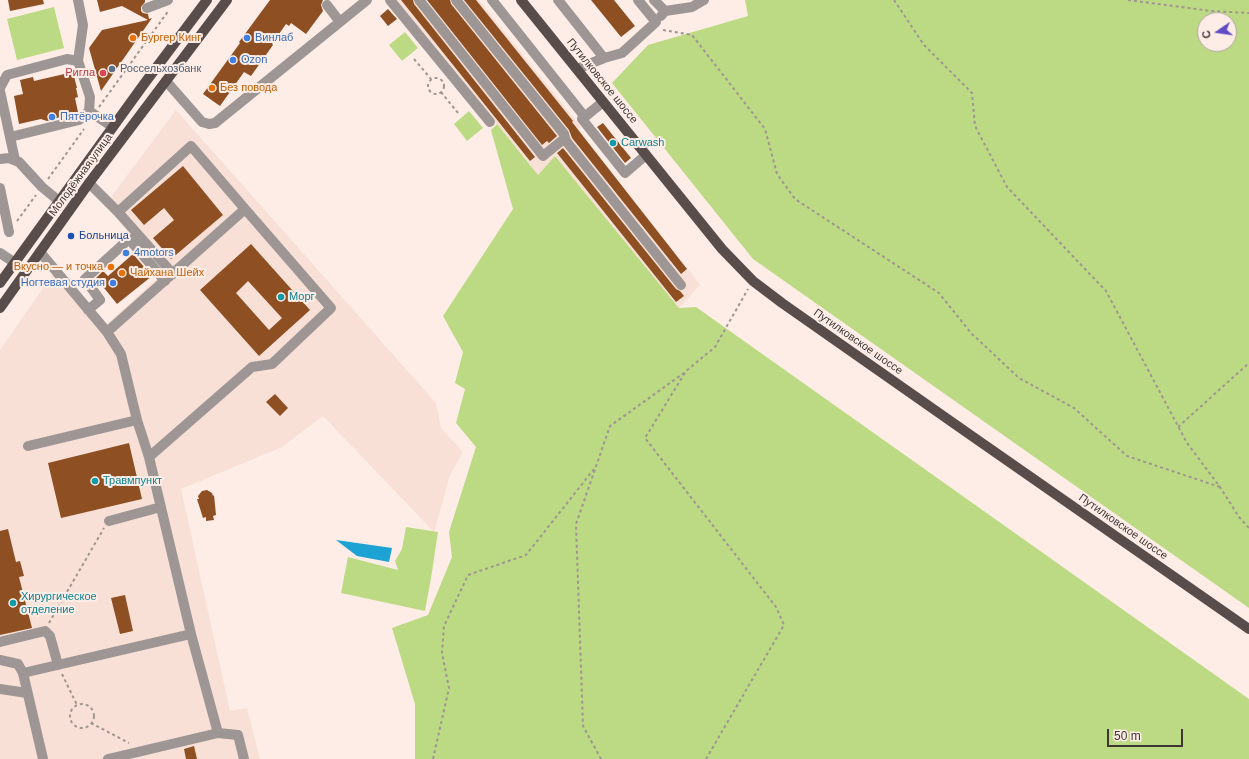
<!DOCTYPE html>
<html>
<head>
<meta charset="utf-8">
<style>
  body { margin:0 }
  #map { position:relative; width:1249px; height:759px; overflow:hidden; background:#fdede6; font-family:Helvetica,sans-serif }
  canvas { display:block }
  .north { position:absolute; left:1197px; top:12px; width:40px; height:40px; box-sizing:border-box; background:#fdede6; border:1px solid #b0a49f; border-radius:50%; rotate:257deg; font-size:11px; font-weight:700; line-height:16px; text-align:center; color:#3d3634 }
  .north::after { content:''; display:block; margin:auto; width:14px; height:18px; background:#5e4cc5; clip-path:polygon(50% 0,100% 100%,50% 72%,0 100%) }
  .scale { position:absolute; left:1107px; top:729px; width:76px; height:18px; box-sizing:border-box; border:2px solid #3d3634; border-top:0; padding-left:5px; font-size:12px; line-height:14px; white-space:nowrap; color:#3d3634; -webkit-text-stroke:3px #fdede6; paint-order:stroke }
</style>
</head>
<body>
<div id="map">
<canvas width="1249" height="759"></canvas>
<div class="north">С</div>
<div class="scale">50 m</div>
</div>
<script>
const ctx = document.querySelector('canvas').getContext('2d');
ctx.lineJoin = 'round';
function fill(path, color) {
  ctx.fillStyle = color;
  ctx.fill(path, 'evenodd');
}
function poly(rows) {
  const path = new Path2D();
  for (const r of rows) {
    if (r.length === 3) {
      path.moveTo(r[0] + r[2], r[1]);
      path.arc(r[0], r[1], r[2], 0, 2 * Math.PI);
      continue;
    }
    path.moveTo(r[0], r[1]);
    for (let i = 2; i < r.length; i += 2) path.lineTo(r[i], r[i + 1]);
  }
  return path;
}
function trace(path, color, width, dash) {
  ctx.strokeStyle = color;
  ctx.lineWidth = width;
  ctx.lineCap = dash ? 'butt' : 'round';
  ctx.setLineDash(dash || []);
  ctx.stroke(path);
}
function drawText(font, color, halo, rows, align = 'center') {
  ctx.font = font + ' Helvetica,sans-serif';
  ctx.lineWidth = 4;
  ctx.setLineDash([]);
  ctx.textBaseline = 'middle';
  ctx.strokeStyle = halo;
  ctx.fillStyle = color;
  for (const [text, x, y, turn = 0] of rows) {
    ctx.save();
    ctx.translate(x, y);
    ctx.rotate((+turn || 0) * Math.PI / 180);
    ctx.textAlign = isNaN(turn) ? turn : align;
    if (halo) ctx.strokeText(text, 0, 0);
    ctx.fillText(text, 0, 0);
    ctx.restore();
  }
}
fill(poly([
  [396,0,479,0,581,127,578,129,700,285,679,308,555,156,538,175],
  [176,110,436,403,441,428,463,452,450,475,434,532,323,416,282,447,181,489,230,711,247,708,260,759,0,759,0,350,53,274,106,325,163,273,105,205]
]), '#f8e0d6');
fill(poly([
  [745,0,1249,0,1249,608,753,259,612,83,648,45,748,16],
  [1205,20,1229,20,1229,44,1205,44],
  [54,7,64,48,17,60,7,19],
  [405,32,418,48,402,61,389,45],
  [469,111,483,128,467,141,454,124],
  [497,124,538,175,555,156,679,308,696,307,1249,699,1249,759,415,759,415,704,392,628,428,615,452,557,449,532,476,447,456,423,465,389,455,383,463,352,443,316,513,209,491,130],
  [406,527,438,532,431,578,425,611,341,593,348,557,398,570,395,561,402,549]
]), '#bcda83');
fill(poly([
  [336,540,392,548,389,562,357,556]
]), '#1ca2d3');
fill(poly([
  [8,0,43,0,44,4,10,11],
  [97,0,145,0,145,2,141,7,141,11,143,13,148,14,149,19,152,18,101,91,89,48,102,30,148,20,122,6,100,12],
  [270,0,323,0,321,5,323,11,306,34,291,23,289,26,286,24,272,44,273,45,251,76,244,72,220,106,203,94,240,43,239,42],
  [401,0,413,0,414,4,535,157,530,161],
  [427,0,450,0,451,4,557,136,549,143,547,141,542,145],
  [464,0,476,0,573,121,572,122,687,269,681,274,572,138,569,130],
  [591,0,614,0,635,26,621,37],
  [388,9,397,19,388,26,380,16],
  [73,72,77,88,76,88,78,97,75,98,78,112,47,121,41,119,19,124,14,96,23,94,20,80,33,77,34,81],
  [603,123,631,158,625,163,597,127],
  [563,148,676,289,680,291,684,296,676,302,557,153],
  [183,166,223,215,171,259,153,238,174,220,164,208,144,225,131,210],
  [251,244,310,310,259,356,200,290],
  [248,281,282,318,269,330,236,293],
  [133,254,152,276,117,304,96,278,103,271,108,276],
  [275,394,288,408,280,416,266,402],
  [129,443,142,499,61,518,48,463],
  [207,490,212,493,213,496,214,495,216,515,213,516,214,520,206,521,206,517,203,518,197,499,199,499,198,496,202,491],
  [8,529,16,562,20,561,24,576,19,577,32,628,0,635,0,531],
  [125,595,133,631,120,634,111,598],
  [194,746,197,759,186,759,184,749]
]), '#8e5023');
trace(poly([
  [894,0,924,45,972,93,975,126,1007,187,1106,291,1187,443,1220,487,1239,517,1249,528],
  [1128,0,1211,11,1249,13],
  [663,30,692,35,765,129,777,174,795,199,939,293,971,333,1019,378,1074,408,1127,456,1220,487],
  [414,59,431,79],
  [436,86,8],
  [441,92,458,113],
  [99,107,169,10],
  [48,179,84,129],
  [17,221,36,195],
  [1178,427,1249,363],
  [49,623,104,528],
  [62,674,77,705],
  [82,716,12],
  [91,723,129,743],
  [433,759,449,688,442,653,444,626,468,575,526,555,594,469],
  [601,759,583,726,576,524,610,426,684,373],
  [706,759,784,625,776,607,645,438,686,371,715,347,748,289]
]), '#a09590', 2, [3, 3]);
trace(poly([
  [78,0,83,25,78,61],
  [390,0,490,122],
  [419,0,543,156,565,138],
  [456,0,564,134,566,141,681,285],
  [492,0,585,117],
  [558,0,604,58],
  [654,0,665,11,661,16],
  [327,5,340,22],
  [147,8,168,0],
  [665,11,692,7,704,0],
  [577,69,604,58,622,53,656,22,638,0],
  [166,81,202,122,209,124,215,123,367,0],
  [0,88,7,75,67,59,78,61,90,97,89,111,79,120,10,137],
  [0,91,15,160],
  [603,102,582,119,625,173,646,155],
  [89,111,113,127],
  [0,159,9,158,19,162,42,187,59,201],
  [89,183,118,212,191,146,245,209],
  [0,188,9,232],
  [118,212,173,274],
  [0,253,15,263],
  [88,310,100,300,85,279,129,239,165,281],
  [107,332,245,209,331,308,272,364,252,367,149,457],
  [28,446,137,420,121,354,107,332,40,252],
  [109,521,161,507],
  [0,642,45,631,50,636,58,665],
  [0,660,18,664,23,673],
  [0,689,27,693],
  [218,733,238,735,244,759],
  [43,759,23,673,191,634],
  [108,759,218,733,191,634,149,457,137,420]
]), '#9d9695', 10);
trace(poly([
  [521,0,722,249,753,281,782,303,969,434,1249,629],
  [0,283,144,84,207,0],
  [0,308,89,183,227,0]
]), '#594d4b', 10);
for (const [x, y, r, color] of [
  [133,38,4,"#e8710a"],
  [247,38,4,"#3f7fe0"],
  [233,60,4,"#3f7fe0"],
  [112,69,4,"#5c6f8a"],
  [103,73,4,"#e0444e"],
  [212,88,4,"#e8710a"],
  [52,117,4,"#3f7fe0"],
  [613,143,4,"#0f9aa8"],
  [71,236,4,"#1a4fb4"],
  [126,253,4,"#3f7fe0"],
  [111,267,4,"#e8710a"],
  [122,273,4,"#e8710a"],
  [113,283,4,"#3f7fe0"],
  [281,297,4,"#0f9aa8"],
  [95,481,4,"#0f9aa8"],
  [13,603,4,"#0f9aa8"]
]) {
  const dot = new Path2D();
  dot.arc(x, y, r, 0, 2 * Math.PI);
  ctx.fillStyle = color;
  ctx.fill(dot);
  trace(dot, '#fdede6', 1.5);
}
drawText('11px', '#c56008', '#fdede6', [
  ["Бургер Кинг",141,38],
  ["Без повода",220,88],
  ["Вкусно — и точка",103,267,"right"],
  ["Чайхана Шейх",130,273]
], 'left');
drawText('11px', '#366cbe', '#fdede6', [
  ["Винлаб",255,38],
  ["Ozon",241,60],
  ["Пятёрочка",60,117],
  ["4motors",134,253],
  ["Ногтевая студия",105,283,"right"]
], 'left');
drawText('11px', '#4e5e75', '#fdede6', [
  ["Россельхозбанк",120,69]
], 'left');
drawText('11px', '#be3a42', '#fdede6', [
  ["Ригла",95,73]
], 'right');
drawText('11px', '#3d3634', '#fdede6', [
  ["Путилковское шоссе",602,81,51],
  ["Молодёжная улица",81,175,-54],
  ["Путилковское шоссе",858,342,35],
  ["Путилковское шоссе",1123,527,35]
]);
drawText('11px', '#0d838f', '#fdede6', [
  ["Carwash",621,143],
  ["Морг",289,297],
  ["Травмпункт",103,481],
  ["Хирургическое",21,597],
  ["отделение",21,610]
], 'left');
drawText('11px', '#164399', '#fdede6', [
  ["Больница",79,236]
], 'left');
</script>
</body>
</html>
